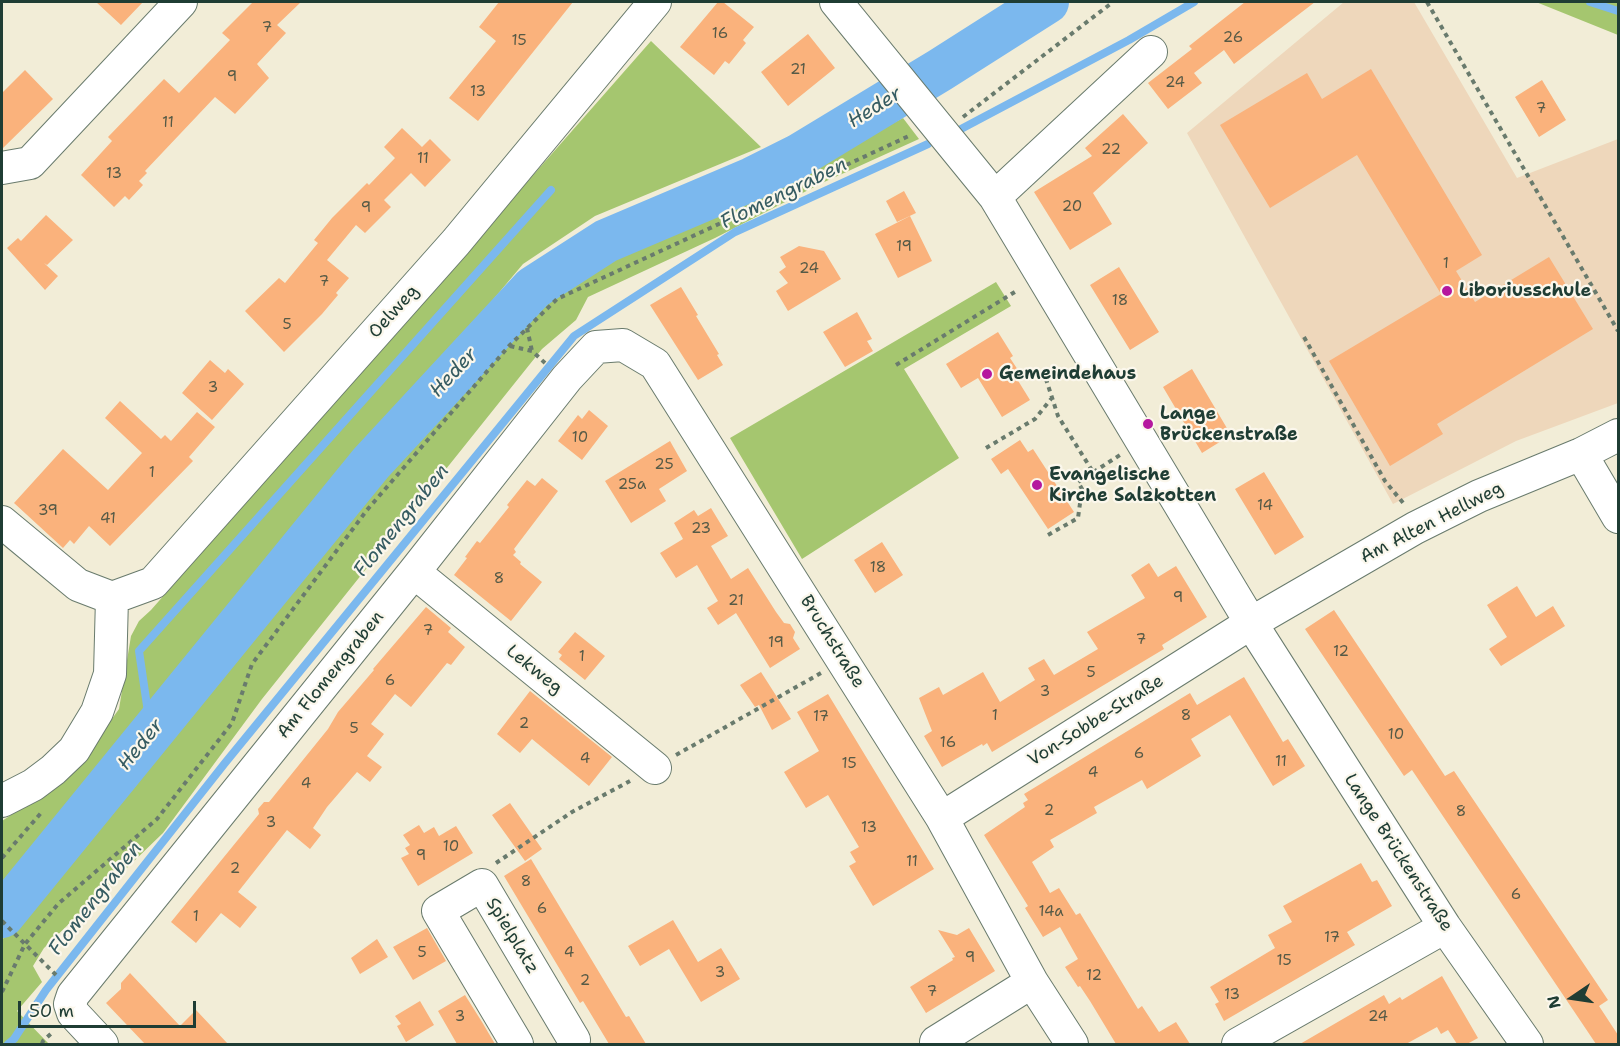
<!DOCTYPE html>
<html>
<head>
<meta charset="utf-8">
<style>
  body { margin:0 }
  #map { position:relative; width:1620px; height:1046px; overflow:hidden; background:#f2edd7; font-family:"Shantell Sans",sans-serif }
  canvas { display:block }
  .frame { position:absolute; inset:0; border:3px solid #1f3d34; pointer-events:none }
  .north { position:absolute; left:1542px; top:968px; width:60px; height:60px; -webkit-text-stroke:4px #fbf7ec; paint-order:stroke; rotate:257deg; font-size:16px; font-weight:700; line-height:24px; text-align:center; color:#1f3d34 }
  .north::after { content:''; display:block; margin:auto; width:21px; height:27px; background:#1f3d34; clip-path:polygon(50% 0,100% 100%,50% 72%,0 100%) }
  .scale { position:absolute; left:18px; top:1001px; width:178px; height:27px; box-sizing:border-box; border:3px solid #1f3d34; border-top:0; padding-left:8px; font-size:18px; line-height:21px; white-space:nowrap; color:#1f3d34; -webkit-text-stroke:4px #fbf7ec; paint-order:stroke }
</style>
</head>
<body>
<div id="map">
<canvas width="1620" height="1046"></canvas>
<div class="frame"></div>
<div class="north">N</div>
<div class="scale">50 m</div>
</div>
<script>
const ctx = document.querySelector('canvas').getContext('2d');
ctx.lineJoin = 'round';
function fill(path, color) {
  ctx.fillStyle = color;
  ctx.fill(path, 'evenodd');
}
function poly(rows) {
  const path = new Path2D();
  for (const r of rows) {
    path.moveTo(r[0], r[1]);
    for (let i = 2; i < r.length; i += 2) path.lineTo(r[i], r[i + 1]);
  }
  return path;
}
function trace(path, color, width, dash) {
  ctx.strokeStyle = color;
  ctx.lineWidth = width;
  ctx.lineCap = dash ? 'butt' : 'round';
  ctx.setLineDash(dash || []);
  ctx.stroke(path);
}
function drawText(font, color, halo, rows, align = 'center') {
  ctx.font = font + ' "Shantell Sans",sans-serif';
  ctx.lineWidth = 4.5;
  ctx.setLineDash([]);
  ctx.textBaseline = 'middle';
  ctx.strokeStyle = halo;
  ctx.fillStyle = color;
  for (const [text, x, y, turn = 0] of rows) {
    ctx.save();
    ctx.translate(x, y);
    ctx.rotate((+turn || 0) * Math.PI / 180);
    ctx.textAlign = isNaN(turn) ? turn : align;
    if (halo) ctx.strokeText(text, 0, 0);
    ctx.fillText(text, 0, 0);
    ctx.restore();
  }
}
fill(poly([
  [1344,2,1414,2,1517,178,1618,139,1618,403,1516,441,1393,504,1187,133]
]), '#eed7bb');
fill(poly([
  [1536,2,1618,2,1618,35],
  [651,41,761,147,595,216,523,264,2,885,2,821,56,785,89,751,119,709,131,636,139,621,151,610],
  [903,118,919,139,822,183,715,238,588,297,576,320,542,349,262,699,163,833,44,948,33,966,42,982,17,1011,49,1044,2,1044,2,940,178,724,525,314,554,287,583,269,807,171,820,161],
  [996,282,1011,306,904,369,959,458,802,559,730,438]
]), '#a5c66f');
trace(poly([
  [1590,2,1618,11],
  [961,129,1129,40,1194,2],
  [151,733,139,651,551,190],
  [8,1044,14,1039,46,990,225,763,574,336,735,232,928,144]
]), '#7bb8ee', 8);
trace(poly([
  [2,916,371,463,533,288,606,241,752,179,798,156,940,70,1047,2]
]), '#7bb8ee', 44);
fill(poly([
  [96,2,143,2,121,25],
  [253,2,301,2,277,25,286,33,257,64,269,78,235,114,215,97,145,171,147,173,139,181,143,185,129,200,125,196,114,207,81,175,112,141,108,137,164,79,179,93,230,40,222,33],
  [499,2,573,2,478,121,449,98,496,41,479,27],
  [718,2,723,2,754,27,743,40,746,43,729,64,725,61,714,75,680,47],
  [1245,2,1315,2,1234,64,1224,50,1194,73,1202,83,1168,109,1148,83,1192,49,1189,46],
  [808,34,835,68,788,106,761,72],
  [1371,69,1482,255,1456,271,1475,302,1549,257,1593,329,1437,424,1443,434,1390,466,1329,361,1441,294,1357,155,1270,208,1220,125,1307,73,1322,99],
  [25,70,53,99,2,149,2,93],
  [1542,80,1566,120,1539,137,1515,97],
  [1123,114,1148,143,1093,193,1112,224,1070,250,1034,192,1092,156,1085,148],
  [402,128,422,147,430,139,451,160,425,187,411,173,384,200,391,207,365,233,356,225,327,260,349,278,336,293,338,295,322,314,284,352,245,311,279,278,285,283,318,243,314,240,332,218,367,183,369,185,395,158,384,147],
  [904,191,916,213,897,222,886,201],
  [46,215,73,240,47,265,44,263,58,276,45,290,7,248,18,238,21,241],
  [910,216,932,261,898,278,875,234],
  [799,246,824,251,841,279,788,311,776,291,788,283,779,272,786,267,780,257],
  [1119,267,1159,332,1130,350,1090,285],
  [681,287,698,315,696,316,719,354,717,355,723,365,698,380,650,305],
  [857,312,872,339,867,341,873,351,845,367,823,332],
  [998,332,1013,356,1010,358,1022,376,1017,379,1030,400,1002,417,978,378,961,388,946,364],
  [210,360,225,373,228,369,244,384,212,420,182,393],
  [1192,369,1231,435,1202,453,1163,387],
  [120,401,161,439,165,435,171,441,197,412,215,427,189,457,193,461,110,546,89,526,74,544,70,540,63,548,14,503,63,449,108,490,142,453,105,418],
  [589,410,608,426,582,460,558,441,578,415,582,419],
  [1020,440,1028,452,1033,449,1074,512,1048,529,1008,469,1001,474,991,459],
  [670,441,687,471,659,489,666,501,631,523,605,481],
  [1264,472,1304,537,1275,555,1235,489],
  [542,478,558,491,514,549,516,552,513,555,521,562,520,564,542,582,511,621,454,575,467,558,465,557,477,541,480,543,509,507,507,505,527,480,535,486],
  [711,508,728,536,711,546,731,579,748,568,776,612,784,623,790,624,795,632,793,638,800,649,770,668,736,613,718,625,707,608,718,601,697,565,676,578,660,553,683,539,674,523,694,510,698,516],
  [882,542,903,575,875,593,854,560],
  [1149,563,1158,577,1176,566,1207,617,1162,645,1164,649,992,752,987,743,983,746,982,744,942,767,924,736,932,731,919,698,939,687,943,695,983,672,1000,702,1035,680,1028,668,1044,659,1054,675,1098,649,1087,632,1145,598,1131,575],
  [1517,586,1536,617,1553,606,1565,626,1501,666,1489,649,1507,637,1487,605],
  [426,607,451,628,448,632,465,647,451,665,447,663,411,707,395,694,371,724,384,734,367,756,382,767,370,782,357,772,327,807,313,828,321,835,310,849,287,830,238,892,257,907,240,928,221,913,196,943,171,922,259,814,258,809,264,802,269,802,328,729,338,712,374,670,373,669],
  [1334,610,1445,776,1454,771,1608,1000,1599,1006,1618,1035,1618,1044,1596,1044,1412,770,1404,776,1305,629],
  [575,632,605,656,585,680,559,659,562,655,558,652],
  [761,672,791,719,772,730,759,705,755,707,740,685],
  [1244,677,1283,742,1288,739,1305,766,1273,786,1230,715,1191,739,1201,756,1147,789,1142,780,1094,807,1097,813,1050,840,1054,847,1032,862,1050,893,1059,888,1076,915,1080,913,1138,1009,1142,1006,1159,1032,1176,1022,1190,1044,1116,1044,1090,1001,1080,986,1078,987,1065,967,1078,959,1060,927,1043,937,1025,908,1028,906,984,835,1025,807,1023,803,1028,800,1024,794,1070,766,1190,693,1197,705],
  [530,691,612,757,589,786,532,739,520,753,497,734],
  [828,694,934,869,873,906,849,866,856,862,850,852,859,847,828,795,806,808,784,772,819,751,797,712],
  [510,803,542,849,525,861,492,815],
  [419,825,424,833,434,827,439,836,456,826,473,853,418,886,401,858,409,854,405,848,410,845,403,835],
  [531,859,626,1017,629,1016,646,1044,609,1044,583,1001,580,1003,504,876],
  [1361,863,1372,882,1377,880,1392,906,1347,932,1355,945,1224,1021,1215,1004,1219,1002,1210,987,1275,948,1268,935,1292,922,1283,906],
  [673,920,698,962,721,948,740,979,701,1002,669,949,640,966,628,946],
  [427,928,446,961,413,980,393,947],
  [969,928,995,971,926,1013,910,987,953,960,952,958,955,957,938,930,957,935],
  [377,939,388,957,360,974,351,958],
  [130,973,180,1026,196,1010,228,1044,145,1044,106,1003,121,989,121,983],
  [1442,976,1478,1038,1467,1044,1457,1044,1448,1030,1441,1034,1437,1027,1406,1044,1300,1044,1384,995,1389,1004,1400,997,1402,1000],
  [465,995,482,1022,495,1044,457,1044,438,1011],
  [420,1001,434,1025,406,1042,397,1026,401,1024,395,1016]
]), '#fab27c');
const minor = poly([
  [836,2,995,197,1251,623,1445,927,1527,1044],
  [2,168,30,163,181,2],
  [995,197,1151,52],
  [1581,454,1618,517],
  [2,522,78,585,112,598],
  [414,572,655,768],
  [112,598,153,583,456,242,655,2],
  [2,801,33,785,53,770,74,750,97,712,110,674,112,598],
  [942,818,1251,623,1415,528,1479,496,1581,454,1618,435],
  [102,1044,73,1013,70,1004,73,995,414,572,567,378,596,347,623,345,655,364,942,818,1032,982,1072,1044],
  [517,1044,438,911,482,885,574,1040],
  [938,1044,936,1042,1032,982],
  [1238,1044,1445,927]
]);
trace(minor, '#697b6d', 34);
trace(poly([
  [1427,2,1618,331],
  [963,117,1113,2],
  [527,328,532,351],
  [1304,337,1385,481,1404,504],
  [510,346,532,351,545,363],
  [896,365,1018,290],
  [1043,370,1058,416,1093,472],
  [986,448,1035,419,1051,399],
  [1048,535,1078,518,1082,489,1078,482,1120,455],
  [676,755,821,673],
  [2,858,41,813],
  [496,863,572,812,630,781],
  [2,921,56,975],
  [2,992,25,944,58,904,157,819,232,723,252,664,367,510,509,346,557,299,911,135],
  [42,1044,43,1041,53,1032]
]), '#697b6d', 4, [4.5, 4.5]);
trace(minor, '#fff', 32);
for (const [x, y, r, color] of [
  [1447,291,6,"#b5179e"],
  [987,374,6,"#b5179e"],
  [1148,424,6,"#b5179e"],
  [1037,485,6,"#b5179e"]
]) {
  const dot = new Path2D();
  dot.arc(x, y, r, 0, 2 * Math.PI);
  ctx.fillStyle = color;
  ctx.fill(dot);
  trace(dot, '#fbf7ec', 2);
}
drawText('15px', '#565a46', null, [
  ["7",267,28],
  ["16",720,34],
  ["26",1233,38],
  ["15",519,41],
  ["21",798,70],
  ["9",232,77],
  ["24",1175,83],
  ["13",478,92],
  ["7",1541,109],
  ["11",168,123],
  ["22",1111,150],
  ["11",423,159],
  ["13",114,174],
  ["20",1072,207],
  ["9",366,208],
  ["19",904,247],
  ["1",1446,264],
  ["24",809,269],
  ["7",324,282],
  ["18",1120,301],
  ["5",287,325],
  ["3",213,388],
  ["10",580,438],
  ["25",664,465],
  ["1",152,473],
  ["25a",632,485],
  ["14",1265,506],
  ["39",48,511],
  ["41",108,519],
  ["23",701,529],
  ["18",878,568],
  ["8",499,579],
  ["9",1178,598],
  ["21",736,601],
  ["7",428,631],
  ["7",1141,640],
  ["19",776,643],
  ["12",1341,652],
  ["1",582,657],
  ["5",1091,673],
  ["6",390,681],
  ["3",1045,692],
  ["1",995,716],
  ["8",1186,716],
  ["17",821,717],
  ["2",524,724],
  ["5",354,729],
  ["10",1396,735],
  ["16",948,743],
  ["6",1139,754],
  ["4",585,759],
  ["11",1281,762],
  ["15",849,764],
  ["4",1093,773],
  ["4",306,784],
  ["2",1049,811],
  ["8",1461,812],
  ["3",271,823],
  ["13",869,828],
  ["10",451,847],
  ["9",421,856],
  ["11",912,862],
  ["2",235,869],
  ["8",526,882],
  ["6",1516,895],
  ["6",542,909],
  ["14a",1051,912],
  ["1",196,917],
  ["17",1332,938],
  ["5",422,953],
  ["4",569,953],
  ["9",970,958],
  ["15",1284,961],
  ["3",720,973],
  ["12",1094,976],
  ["2",585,981],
  ["7",932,992],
  ["13",1232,995],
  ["3",460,1017],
  ["24",1378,1017]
]);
drawText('bold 18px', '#1f3d34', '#fbf7ec', [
  ["Liboriusschule",1459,291],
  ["Gemeindehaus",999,374],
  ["Lange",1160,414],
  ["Brückenstraße",1160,435],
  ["Evangelische",1049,475],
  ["Kirche Salzkotten",1049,496]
], 'left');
drawText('18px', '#1f3d34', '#fbf7ec', [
  ["Oelweg",394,312,-48],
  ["Am Alten Hellweg",1432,523,-27],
  ["Bruchstraße",832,642,58],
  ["Lekweg",534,670,39],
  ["Am Flomengraben",331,675,-51],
  ["Von-Sobbe-Straße",1096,721,-32],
  ["Lange Brückenstraße",1398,853,57],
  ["Spielplatz",512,936,59]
]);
drawText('italic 20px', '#365c62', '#fbf7ec', [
  ["Heder",875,108,-32],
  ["Flomengraben",784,194,-26],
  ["Heder",454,373,-47],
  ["Flomengraben",402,521,-51],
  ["Heder",141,745,-51],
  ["Flomengraben",96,899,-52]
]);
</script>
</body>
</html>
